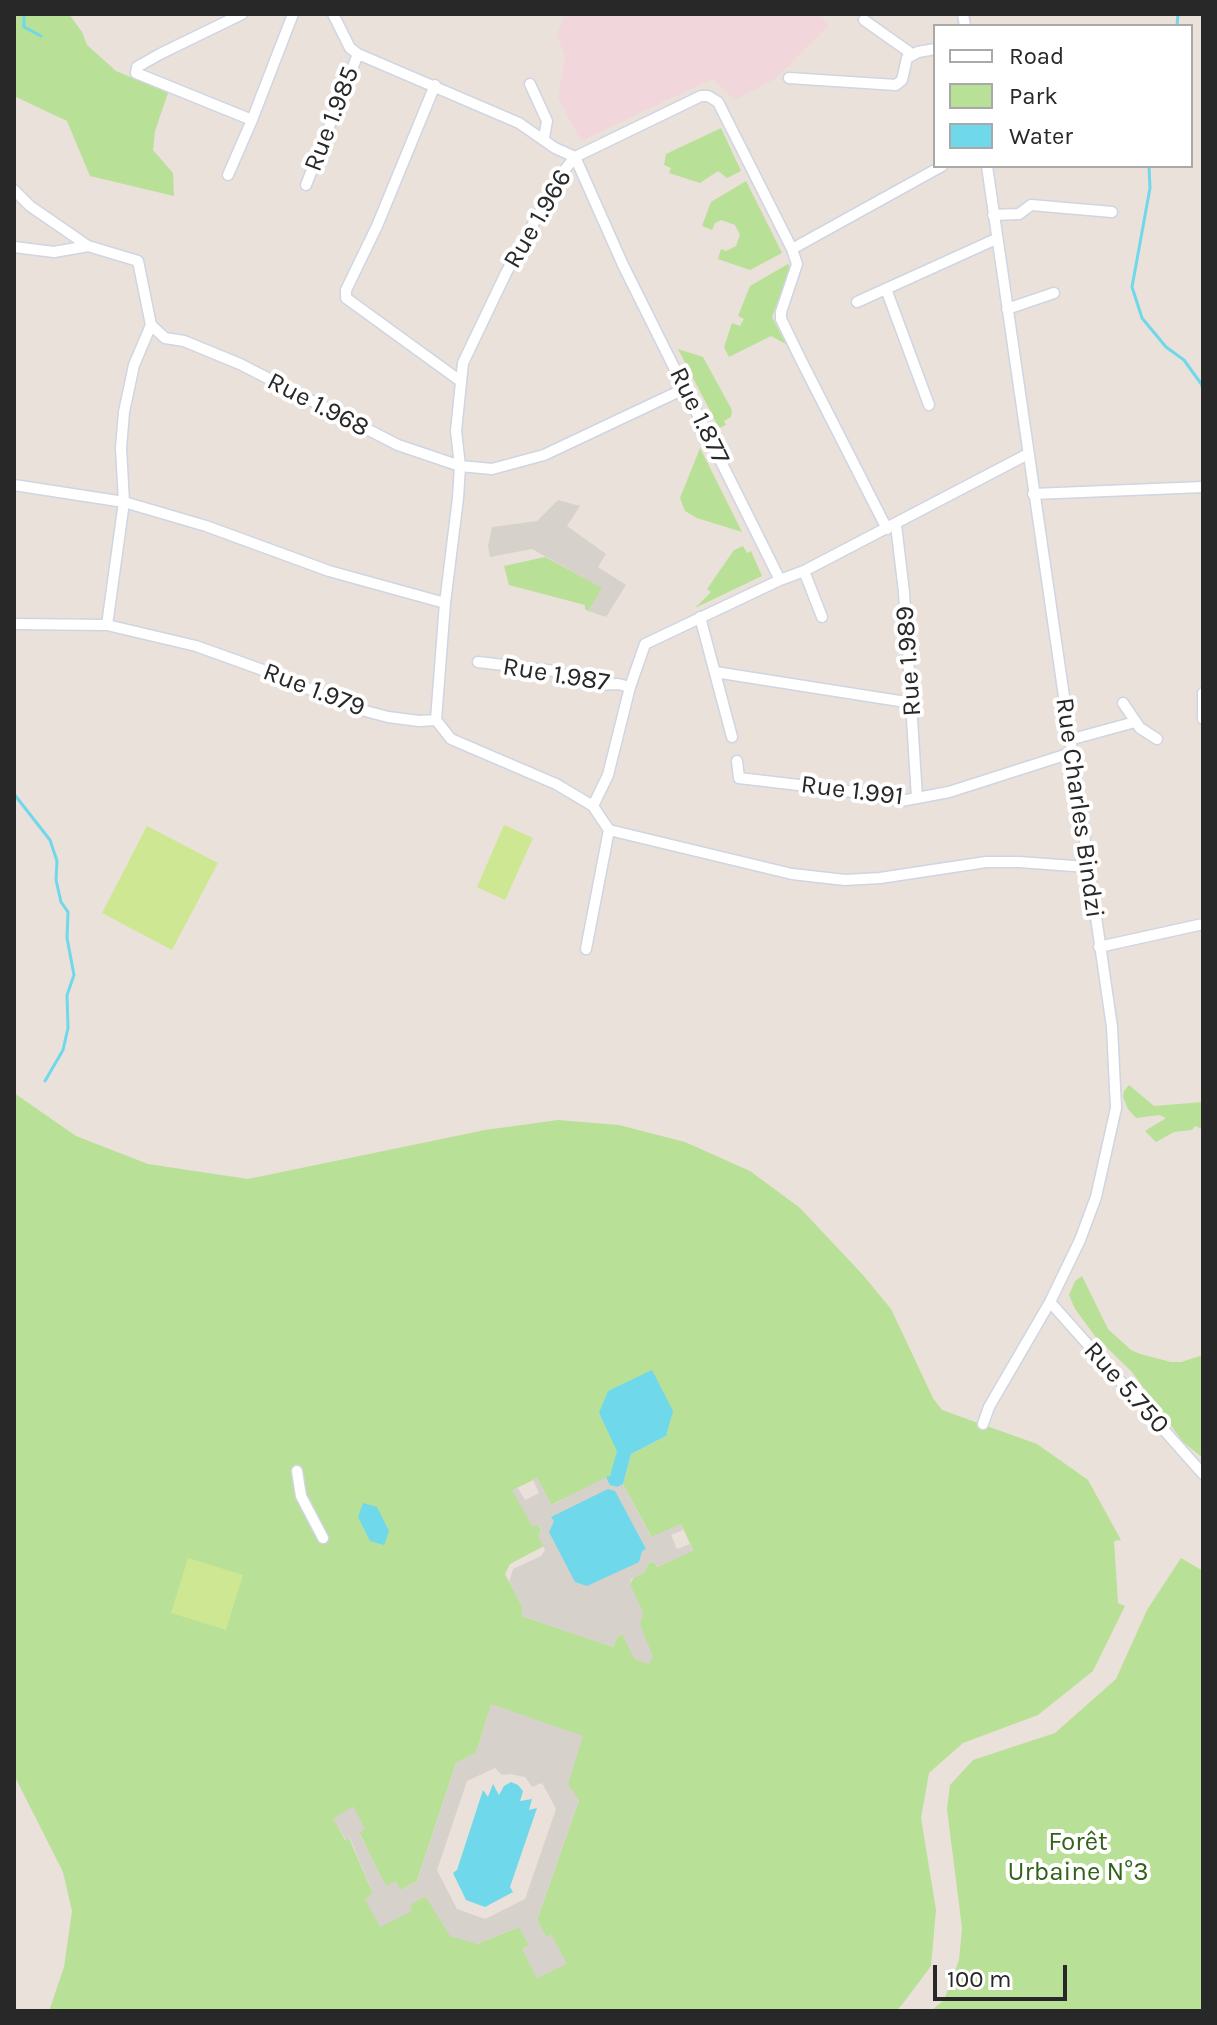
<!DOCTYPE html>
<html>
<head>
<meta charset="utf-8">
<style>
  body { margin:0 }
  #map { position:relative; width:1217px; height:2025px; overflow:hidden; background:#eae1da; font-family:Karla,sans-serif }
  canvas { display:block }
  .frame { position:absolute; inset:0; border:16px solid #282828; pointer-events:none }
  .legend { position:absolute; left:933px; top:24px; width:260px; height:144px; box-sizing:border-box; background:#fff; border:2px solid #a9a9a9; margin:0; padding:10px 14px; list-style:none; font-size:24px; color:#282828 }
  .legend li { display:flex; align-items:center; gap:16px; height:40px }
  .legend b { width:40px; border:2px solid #a9a9a9 }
  .scale { position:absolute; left:933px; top:1965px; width:134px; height:36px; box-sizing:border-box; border:4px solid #282828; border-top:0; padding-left:10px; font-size:24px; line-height:28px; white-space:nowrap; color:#282828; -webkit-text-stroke:6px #fff; paint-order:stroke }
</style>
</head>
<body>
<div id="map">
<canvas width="1217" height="2025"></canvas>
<div class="frame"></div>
<ul class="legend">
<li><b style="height:10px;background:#fff"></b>Road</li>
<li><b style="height:22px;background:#b9e097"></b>Park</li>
<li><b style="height:22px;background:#6fd8ea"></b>Water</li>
</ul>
<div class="scale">100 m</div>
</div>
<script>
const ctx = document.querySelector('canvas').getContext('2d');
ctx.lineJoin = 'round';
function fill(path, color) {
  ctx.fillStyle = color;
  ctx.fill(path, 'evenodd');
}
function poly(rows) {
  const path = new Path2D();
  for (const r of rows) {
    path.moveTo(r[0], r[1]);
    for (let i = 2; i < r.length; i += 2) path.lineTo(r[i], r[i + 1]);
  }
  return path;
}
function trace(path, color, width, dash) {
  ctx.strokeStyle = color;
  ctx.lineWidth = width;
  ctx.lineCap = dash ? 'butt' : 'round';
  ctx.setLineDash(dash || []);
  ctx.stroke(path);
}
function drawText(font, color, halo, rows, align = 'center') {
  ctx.font = font + ' Karla,sans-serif';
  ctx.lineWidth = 8;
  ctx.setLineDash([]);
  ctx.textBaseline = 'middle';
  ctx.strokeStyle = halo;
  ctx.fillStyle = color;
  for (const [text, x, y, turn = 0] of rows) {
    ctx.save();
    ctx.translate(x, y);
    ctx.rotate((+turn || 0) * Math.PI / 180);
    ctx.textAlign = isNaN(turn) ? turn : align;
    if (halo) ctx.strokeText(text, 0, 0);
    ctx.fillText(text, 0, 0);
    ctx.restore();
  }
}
fill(poly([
  [565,14,819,14,829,26,776,78,735,100,712,79,581,141,558,98,565,57,557,35]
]), '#f1d7db');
fill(poly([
  [14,14,69,14,82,32,87,45,116,71,168,93,155,131,153,150,173,173,174,196,90,176,67,121,14,96],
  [721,128,741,171,727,178,718,171,700,183,669,173,671,168,664,165,666,154],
  [746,181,782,253,750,270,718,259,721,249,726,251,736,246,740,235,735,225,721,220,715,223,712,230,702,226,711,202],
  [788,264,790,268,772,317,786,344,771,336,729,357,724,347,732,323,740,326,744,319,738,316,750,286],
  [678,349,703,357,732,410,731,417,724,421,726,425,719,428],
  [700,448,742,532,697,518,685,511,680,498],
  [743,546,747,553,751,551,762,576,695,608,711,592,707,589,734,550],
  [545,557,603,588,588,611,585,609,585,605,509,585,504,566],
  [1129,1085,1154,1106,1203,1102,1203,1129,1195,1126,1192,1130,1174,1132,1156,1142,1145,1131,1166,1118,1159,1115,1136,1118,1128,1109,1123,1097,1124,1091],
  [14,1093,76,1136,148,1164,248,1179,485,1130,558,1120,619,1125,685,1142,750,1171,800,1208,863,1275,891,1309,933,1398,942,1410,1037,1444,1088,1480,1121,1540,1114,1541,1118,1603,1125,1606,1093,1671,1038,1715,963,1743,929,1773,921,1818,936,1910,931,1966,901,2006,896,2011,49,2011,64,1967,72,1911,63,1872,14,1775],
  [599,1413,666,1436,631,1454,623,1484,652,1538,681,1524,693,1550,657,1567,654,1561,648,1564,644,1573,634,1577,630,1584,639,1624,617,1637,613,1647,522,1616,522,1606,505,1574,510,1564,544,1546,538,1536,541,1531,538,1524,533,1526,513,1490,537,1478,551,1505,610,1476,618,1451],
  [491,1705,579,1800,537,1920,546,1937,551,1935,537,1977,523,1948,530,1946,519,1927,477,1944,425,1896,409,1905,412,1911,366,1899,373,1894,349,1838,345,1840,334,1819,359,1832,386,1887,401,1890,417,1881,456,1763,476,1753],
  [1082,1276,1108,1329,1131,1350,1140,1354,1171,1362,1181,1362,1203,1355,1203,1458,1183,1442,1132,1372,1095,1336,1075,1309,1069,1295,1075,1281],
  [1181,1558,1203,1571,1203,2011,931,2011,944,2000,959,1960,962,1928,947,1809,950,1785,973,1760,1055,1733,1116,1679,1147,1610]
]), '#b9e097');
fill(poly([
  [504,825,533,838,505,900,477,887],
  [147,826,218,863,172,950,102,913],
  [188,1558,243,1575,226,1630,171,1613]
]), '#cde793');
fill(poly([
  [558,500,580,506,567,526,606,554,598,567,626,585,606,617,588,611,602,588,532,549,490,557,488,546,492,527,537,521],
  [606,1477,611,1485,617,1487,623,1484,651,1537,681,1524,683,1530,671,1535,677,1549,690,1544,693,1551,657,1567,653,1561,648,1564,644,1573,631,1579,630,1584,643,1612,640,1624,653,1657,649,1664,634,1659,622,1634,617,1637,613,1647,522,1616,522,1606,509,1582,513,1569,541,1556,545,1550,538,1536,541,1531,539,1525,532,1526,512,1490,518,1488,525,1500,539,1493,533,1480,537,1478,552,1505],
  [491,1704,583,1736,568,1784,579,1800,537,1920,546,1937,551,1934,567,1964,537,1978,522,1949,529,1945,519,1927,477,1944,450,1936,425,1896,410,1905,412,1911,380,1927,365,1899,373,1894,350,1838,346,1840,333,1819,353,1806,365,1829,359,1833,386,1886,396,1881,401,1890,417,1881,456,1763,476,1753],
  [495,1768,502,1775,510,1774,525,1777,532,1787,542,1783,556,1809,525,1899,485,1919,457,1909,437,1870,467,1781]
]), '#d7d1cc');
fill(poly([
  [652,1370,673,1411,666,1436,631,1454,623,1484,617,1487,610,1485,606,1477,610,1476,617,1451,599,1413,608,1391],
  [608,1489,615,1491,646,1549,642,1551,639,1562,587,1586,575,1582,549,1532,554,1521,551,1517],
  [363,1503,377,1507,389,1531,384,1545,370,1541,358,1517],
  [511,1782,518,1785,523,1791,520,1801,532,1799,529,1810,537,1808,510,1887,513,1892,485,1907,466,1900,453,1873,457,1870,483,1790,488,1797,493,1784,499,1795,504,1786]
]), '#6fd8ea');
trace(poly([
  [24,14,24,27,41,36],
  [1177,26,1178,14],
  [1149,166,1150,188,1132,287,1142,318,1166,347,1184,360,1202,385,1203,392],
  [14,794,50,840,57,861,56,880,61,902,68,912,67,938,74,975,67,995,68,1028,63,1050,45,1081]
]), '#6fd8ea', 3);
const minor = poly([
  [242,14,160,54,137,67,136,73,252,120,293,14],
  [333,14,350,48,358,54,519,123,555,148,575,157],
  [963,14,965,26],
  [864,20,912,54],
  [789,78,896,85,902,80,907,58,918,52,935,49],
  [530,84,547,121,544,138],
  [435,85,377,226,346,290,346,298,459,380],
  [575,157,623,265,780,580],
  [228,175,252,120],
  [306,185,358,54],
  [14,190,30,206,88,246,138,261,151,325,165,338,184,341,240,364,398,445,460,466,492,469,544,455,686,388],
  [993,215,1019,214,1031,205,1112,212],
  [14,247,54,252,88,246],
  [886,289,929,405],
  [857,302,996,239],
  [1007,309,1054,293],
  [14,485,124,502,206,526,329,571,445,603],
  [1033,494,1203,487],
  [896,525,904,592,917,798],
  [887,529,801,360,781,319,781,312,797,264,792,249,942,166],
  [804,571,822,617],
  [700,617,732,737],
  [14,624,107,625,196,646,260,669,358,709,388,717,419,721,436,720],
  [107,625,124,502,121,448,124,412,134,365,151,325],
  [478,662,555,671,589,685,618,684,630,687],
  [715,672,912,703],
  [1203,693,1203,719],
  [1123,703,1140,728,1157,739],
  [436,720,445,603,458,498,460,466,456,431,463,363,506,273,559,177,575,157,701,96,708,96,718,102,792,249],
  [436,720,451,739,556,784,593,806,609,830,792,874,845,880,880,878,986,862,1019,862,1087,867],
  [1069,740,1135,722],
  [737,761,739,778,841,790,901,801,949,792,1071,753],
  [593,806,608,775,630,687,645,644,780,580,804,571,1028,454],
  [1099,947,1203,924],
  [586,949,609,830],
  [1050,1302,1203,1474],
  [983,1424,989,1407,1050,1302,1080,1240,1096,1197,1116,1108,1112,1027,987,166],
  [297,1471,301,1496,323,1538]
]);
trace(minor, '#cfd5e1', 13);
trace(minor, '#fff', 10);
drawText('26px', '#282828', '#fff', [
  ["Rue 1.985",332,119,-69],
  ["Rue 1.966",538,219,-60],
  ["Rue 1.968",318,405,27],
  ["Rue 1.877",699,416,64],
  ["Rue 1.989",909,661,-94],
  ["Rue 1.987",556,675,9],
  ["Rue 1.979",314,690,21],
  ["Rue 1.991",852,791,7],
  ["Rue Charles Bindzi",1079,808,82],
  ["Rue 5.750",1126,1388,48]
]);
drawText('26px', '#32621b', '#fff', [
  ["Forêt",1078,1843],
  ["Urbaine N°3",1078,1873]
]);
</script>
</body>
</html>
